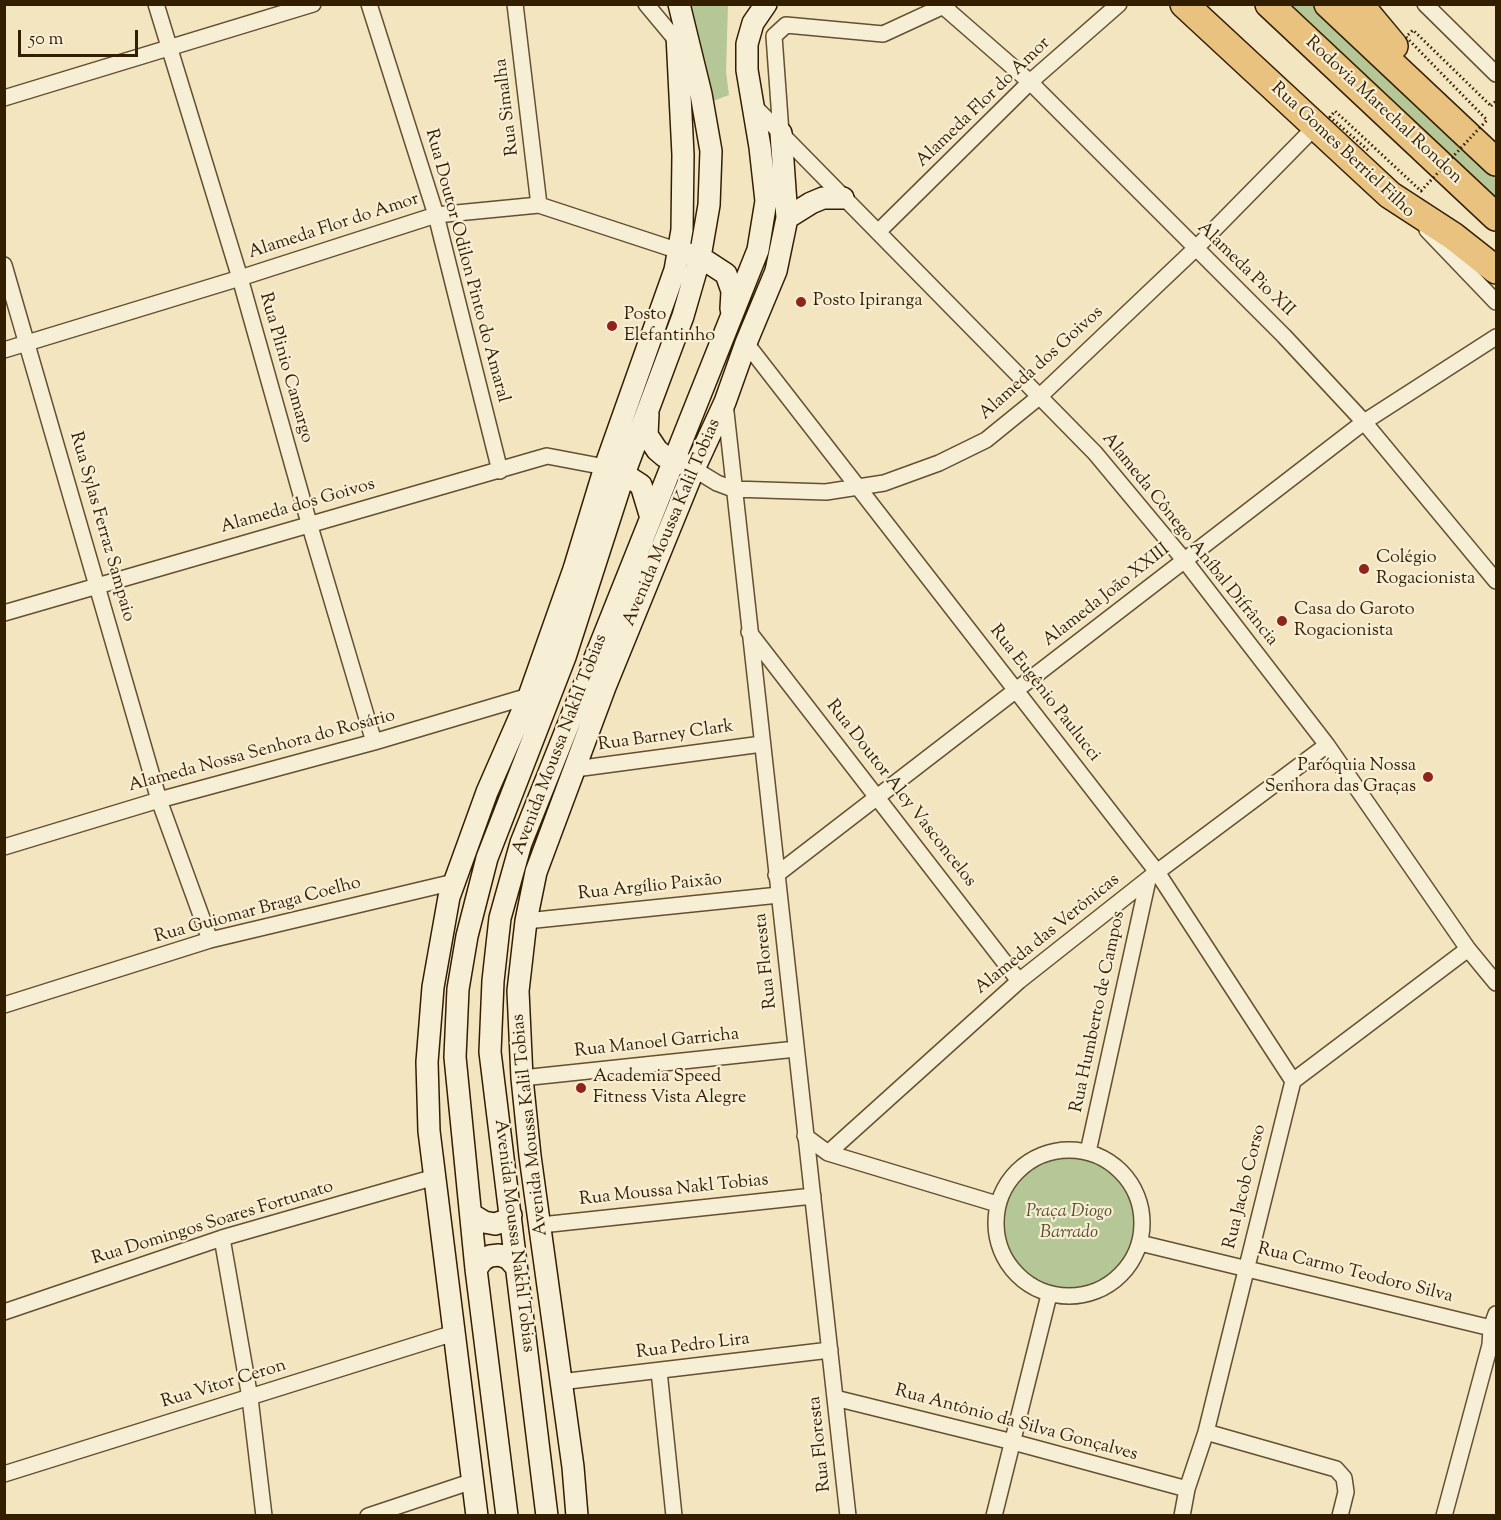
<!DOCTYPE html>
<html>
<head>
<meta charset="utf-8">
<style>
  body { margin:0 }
  #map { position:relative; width:1501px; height:1520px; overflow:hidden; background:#f3e5c0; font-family:"Sorts Mill Goudy",serif }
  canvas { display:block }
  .frame { position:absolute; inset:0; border:6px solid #331e00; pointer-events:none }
  .scale { position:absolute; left:18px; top:30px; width:120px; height:27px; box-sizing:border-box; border:3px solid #331e00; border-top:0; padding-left:8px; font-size:18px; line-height:21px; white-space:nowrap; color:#331e00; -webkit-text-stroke:4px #f7eed6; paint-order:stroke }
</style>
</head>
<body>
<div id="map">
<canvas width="1501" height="1520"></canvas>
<div class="frame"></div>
<div class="scale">50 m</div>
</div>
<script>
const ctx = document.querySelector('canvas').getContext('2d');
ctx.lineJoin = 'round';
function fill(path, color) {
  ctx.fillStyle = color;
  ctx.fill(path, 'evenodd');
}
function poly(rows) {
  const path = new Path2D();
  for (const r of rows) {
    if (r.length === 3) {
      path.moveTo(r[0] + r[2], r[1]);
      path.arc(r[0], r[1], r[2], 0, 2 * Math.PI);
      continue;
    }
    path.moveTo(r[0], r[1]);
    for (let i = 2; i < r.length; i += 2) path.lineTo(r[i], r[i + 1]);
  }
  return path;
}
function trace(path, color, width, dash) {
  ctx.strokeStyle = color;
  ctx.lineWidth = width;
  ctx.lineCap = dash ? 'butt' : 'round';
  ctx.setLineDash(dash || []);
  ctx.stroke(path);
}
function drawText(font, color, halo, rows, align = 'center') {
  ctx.font = font + ' "Sorts Mill Goudy",serif';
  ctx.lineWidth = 4.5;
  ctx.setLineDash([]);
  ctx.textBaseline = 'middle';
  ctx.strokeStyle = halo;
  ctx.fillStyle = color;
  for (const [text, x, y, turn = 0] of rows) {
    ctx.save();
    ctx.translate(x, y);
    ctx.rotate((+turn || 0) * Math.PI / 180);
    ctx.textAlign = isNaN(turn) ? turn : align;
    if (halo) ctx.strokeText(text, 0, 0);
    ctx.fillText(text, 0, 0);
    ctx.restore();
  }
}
fill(poly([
  [688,5,728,5,726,72,729,95,713,101,709,79,691,26],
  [1283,5,1314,5,1496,175,1496,204],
  [1069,1223,70]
]), '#b5c697');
const street = poly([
  [156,4,240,278,309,523,374,742],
  [369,4,436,215,500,471],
  [515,4,539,205],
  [646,4,676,40],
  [1425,4,1496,74],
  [944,7,1030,82,1284,336,1364,422,1496,581],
  [4,98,313,4],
  [753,105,1095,453,1185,561,1327,745,1468,949,1496,983],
  [781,133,774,36,786,25,883,34,948,4],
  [1427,230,1496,302],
  [878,232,1030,82,1119,4],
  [4,265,159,800,210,940],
  [746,343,1157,872,1293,1081],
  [4,350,240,278,436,215,539,205,679,251],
  [725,403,848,1516],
  [694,469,717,483,733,489,826,492,884,483,939,463,986,440,1039,397,1195,249,1315,127],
  [4,613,547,456,605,467],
  [749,632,1019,981],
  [575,769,762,744],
  [4,847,159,800,374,742,529,696],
  [776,875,1364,422,1496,337],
  [526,921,779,895],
  [4,1005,210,940,454,882],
  [522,1078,796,1049],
  [805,1136,828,1153,1019,981,1157,872,1327,745],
  [1069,1223,73],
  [1088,1152,1148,880],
  [828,1153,997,1204],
  [541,1225,813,1196],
  [222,1238,250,1398,264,1516],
  [1140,1243,1491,1328],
  [4,1312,222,1238,435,1177],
  [659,1371,674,1516],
  [560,1382,830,1350],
  [835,1398,1013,1442,1187,1489],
  [1206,1432,1336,1469,1344,1478,1346,1492,1340,1516],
  [4,1474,454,1333],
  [368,1516,473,1481],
  [994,1516,1049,1295],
  [1182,1516,1187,1489,1206,1432,1293,1081,1468,949],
  [1444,1516,1490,1345,1491,1328,1496,1314]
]);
const secondary = poly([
  [787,218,811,203,823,198,843,198],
  [688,254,700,257,726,274,732,291,731,309],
  [648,414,647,435,657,450,664,456,687,465],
  [614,470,624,474,641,485,651,518],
  [471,1214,484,1222,495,1224,504,1221,511,1215],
  [476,1269,483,1260,490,1256,499,1255,508,1258,516,1267],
  [477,1516,429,1131,427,1062,433,987,449,897,487,792,529,696,574,569,605,467,675,270,682,230,683,155,677,35],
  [507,1516,476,1269,455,1057,458,989,467,936,487,858,565,657,624,474,683,316,700,257,709,205,711,151,701,94,679,4],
  [547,1516,490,1052,493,981,500,918,521,843,758,250,766,201,760,147,747,70,747,44,753,23,766,4],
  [577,1516,573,1467,530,1156,522,1078,518,991,526,921,536,872,605,687,694,469,725,402,746,343,776,271,787,218,781,133]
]);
const highway = poly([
  [1184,4,1377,183,1390,195,1453,236,1496,270],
  [1269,4,1496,217],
  [1328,4,1496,162],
  [1359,4,1394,46]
]);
trace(street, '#635030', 18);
trace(secondary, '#331e00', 24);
trace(highway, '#331e00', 30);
trace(poly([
  [1491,106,1496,101]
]), '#331e00', 3, [1.5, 3]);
trace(street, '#f7eed6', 15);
trace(secondary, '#f7eed6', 21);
trace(highway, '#eac280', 27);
trace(poly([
  [1368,150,1330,117,1335,111,1421,191,1487,120,1406,37,1413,30,1491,106]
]), '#331e00', 3, [1.5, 3]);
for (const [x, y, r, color] of [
  [801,302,6,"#8f2418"],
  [612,326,6,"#8f2418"],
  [1364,569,6,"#8f2418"],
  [1282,621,6,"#8f2418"],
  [1428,777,6,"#8f2418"],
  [581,1088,6,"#8f2418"]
]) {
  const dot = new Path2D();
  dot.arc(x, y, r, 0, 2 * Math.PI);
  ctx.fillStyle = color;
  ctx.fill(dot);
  trace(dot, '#f7eed6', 2);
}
drawText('18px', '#331e00', '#f7eed6', [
  ["Alameda Flor do Amor",984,103,-44],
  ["Rua Simalha",508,107,-97],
  ["Rodovia Marechal Rondon",1383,111,43],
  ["Rua Gomes Berriel Filho",1342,151,43],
  ["Alameda Flor do Amor",334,227,-18],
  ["Rua Doutor Odilon Pinto do Amaral",466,266,75],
  ["Alameda Pio XII",1245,270,44],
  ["Alameda dos Goivos",1042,364,-42],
  ["Rua Plinio Camargo",285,368,74],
  ["Alameda dos Goivos",298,507,-16],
  ["Avenida Moussa Kalil Tobias",673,523,-67],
  ["Rua Sylas Ferraz Sampaio",101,527,74],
  ["Alameda Cônego Aníbal Difrância",1189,540,51],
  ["Alameda João XXIII",1107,596,-38],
  ["Rua Eugênio Paulucci",1044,694,52],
  ["Rua Barney Clark",666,737,-8],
  ["Avenida Moussa Nakhl Tobias",561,745,-69],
  ["Alameda Nossa Senhora do Rosário",262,752,-15],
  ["Rua Doutor Alcy Vasconcelos",900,794,52],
  ["Rua Argílio Paixão",650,888,-6],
  ["Rua Guiomar Braga Coelho",258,911,-15],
  ["Alameda das Verônicas",1048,935,-39],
  ["Rua Floresta",767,961,-96],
  ["Rua Humberto de Campos",1099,1012,-78],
  ["Rua Manoel Garricha",657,1044,-6],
  ["Avenida Moussa Kalil Tobias",531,1125,-96],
  ["Rua Jacob Corso",1246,1187,-76],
  ["Rua Moussa Nakl Tobias",674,1191,-6],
  ["Rua Domingos Soares Fortunato",213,1224,-17],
  ["Avenida Moussa Nakhl Tobias",513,1236,83],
  ["Rua Carmo Teodoro Silva",1355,1274,14],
  ["Rua Pedro Lira",693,1347,-7],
  ["Rua Vitor Ceron",224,1385,-17],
  ["Rua Antônio da Silva Gonçalves",1016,1424,15],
  ["Rua Floresta",821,1444,-96]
]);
drawText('18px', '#331e00', '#f7eed6', [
  ["Posto Ipiranga",813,302],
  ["Posto",624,316],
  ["Elefantinho",624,337],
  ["Colégio",1376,559],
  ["Rogacionista",1376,580],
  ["Casa do Garoto",1294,611],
  ["Rogacionista",1294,632],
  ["Paróquia Nossa",1416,767,"right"],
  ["Senhora das Graças",1416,788,"right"],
  ["Academia Speed",593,1078],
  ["Fitness Vista Alegre",593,1099]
], 'left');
drawText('italic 18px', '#5a502d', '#f7eed6', [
  ["Praça Diogo",1069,1213],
  ["Barrado",1069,1234]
]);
</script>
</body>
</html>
